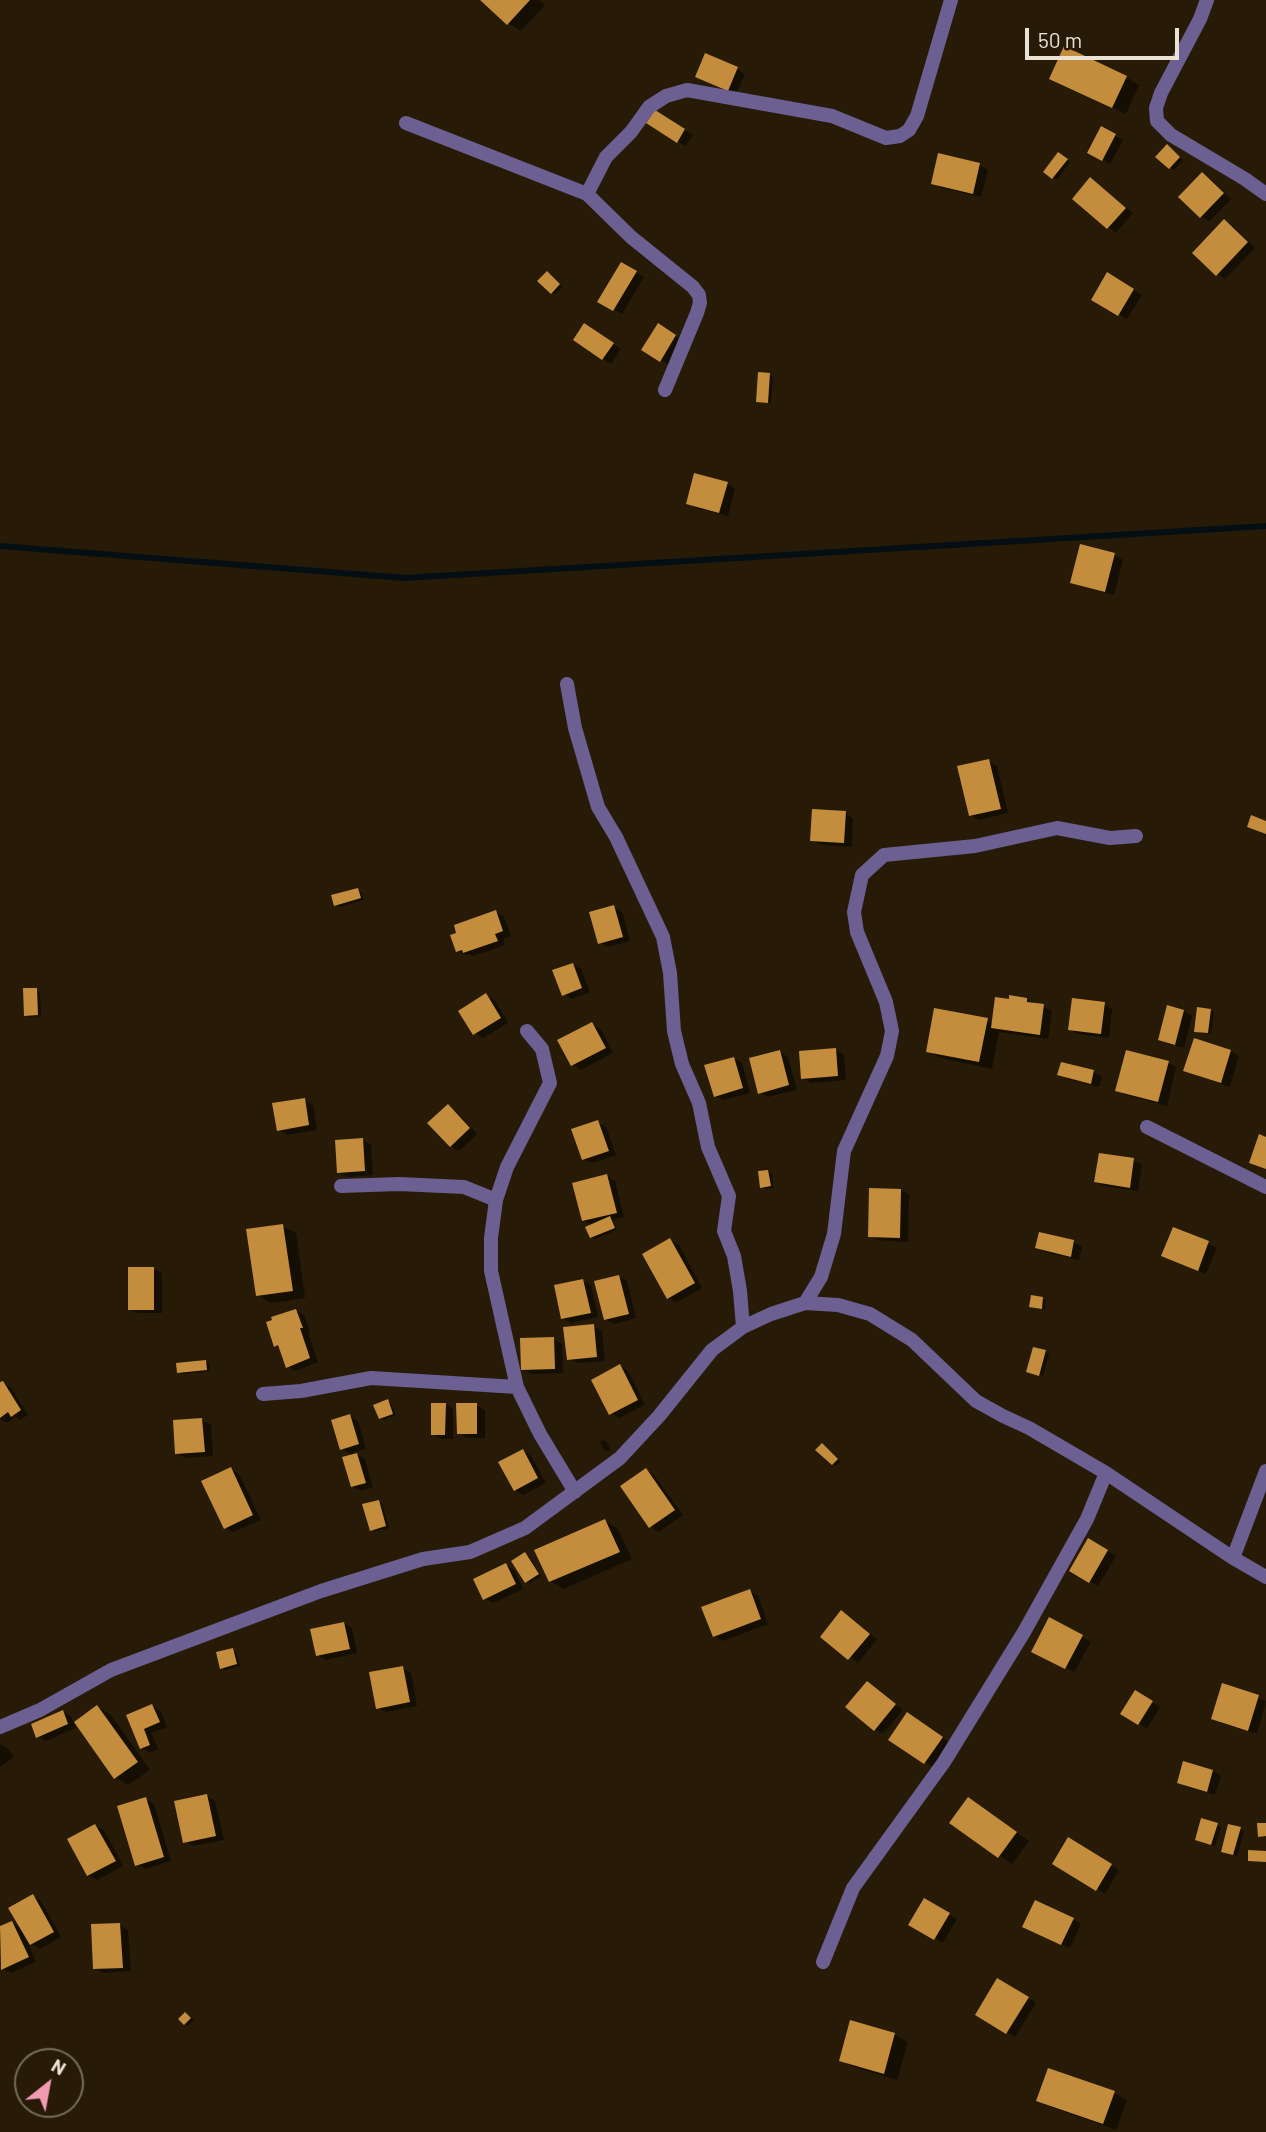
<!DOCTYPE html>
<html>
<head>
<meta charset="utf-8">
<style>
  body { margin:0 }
  #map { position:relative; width:1266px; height:2132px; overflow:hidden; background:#271b07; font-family:Barlow,sans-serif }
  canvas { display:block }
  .north { position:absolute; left:14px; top:2048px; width:70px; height:70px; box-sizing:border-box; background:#271b07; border:2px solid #756b5a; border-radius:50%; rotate:31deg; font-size:19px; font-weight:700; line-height:28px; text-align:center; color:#ebe2d6 }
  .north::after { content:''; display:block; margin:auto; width:24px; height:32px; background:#f19ab1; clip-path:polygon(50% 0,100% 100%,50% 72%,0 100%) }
  .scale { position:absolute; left:1025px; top:28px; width:154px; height:32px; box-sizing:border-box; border:4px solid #ebe2d6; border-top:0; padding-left:9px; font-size:21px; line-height:24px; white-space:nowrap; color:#ebe2d6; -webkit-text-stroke:5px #271b07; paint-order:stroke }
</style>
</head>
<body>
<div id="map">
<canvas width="1266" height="2132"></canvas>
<div class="north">N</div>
<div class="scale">50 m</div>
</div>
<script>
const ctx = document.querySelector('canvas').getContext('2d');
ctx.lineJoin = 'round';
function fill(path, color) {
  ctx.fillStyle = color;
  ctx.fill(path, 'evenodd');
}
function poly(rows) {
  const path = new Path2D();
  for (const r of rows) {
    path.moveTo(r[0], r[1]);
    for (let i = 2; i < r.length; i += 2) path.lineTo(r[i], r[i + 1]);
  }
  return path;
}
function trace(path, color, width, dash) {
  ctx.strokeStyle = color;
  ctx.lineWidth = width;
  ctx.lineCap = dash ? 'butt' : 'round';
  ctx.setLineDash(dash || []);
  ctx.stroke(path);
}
fill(poly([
  [483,0,539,0,545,5,521,31,508,23],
  [737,69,745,74,736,94,706,81],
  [1126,77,1139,85,1126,114,1065,86],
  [664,117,693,135,686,146,678,142],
  [1102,128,1123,140,1110,164,1089,152],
  [1170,149,1183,160,1174,170,1158,157],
  [1062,156,1070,162,1057,180,1045,172],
  [979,165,988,170,981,197,941,188,933,183],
  [1202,174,1210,179,1231,199,1210,221,1201,217,1180,197],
  [1091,179,1133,213,1116,233,1074,199],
  [1224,221,1233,226,1255,248,1225,279,1217,274],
  [622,264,644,277,622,314,600,301],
  [551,275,563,287,555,294,552,292],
  [1108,275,1142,295,1127,319,1093,299],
  [658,325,683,341,669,365,643,350],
  [593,330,621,349,611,364,603,359],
  [769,375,773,377,771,403,762,403,758,401],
  [727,484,735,488,728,516,696,508,688,503],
  [1082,546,1115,555,1123,560,1114,595,1081,586,1072,582],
  [988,761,997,766,1008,813,979,820,971,815],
  [845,813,853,818,852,847,821,845,812,840],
  [357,890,361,892,364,900,340,907,336,905],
  [614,907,622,912,630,941,608,947,600,942],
  [496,912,504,917,511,936,503,939,505,945,473,956,469,954,466,955,457,951],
  [573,965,581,969,590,992,572,999,564,994],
  [36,990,40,992,41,1016,29,1017,26,1015],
  [486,996,495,1000,508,1023,483,1038,474,1033],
  [1027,1000,1052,1011,1048,1039,999,1032,992,1069,941,1058,928,1051,987,1020,993,1024],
  [1104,1004,1112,1009,1109,1038,1078,1034,1070,1029],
  [1210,1010,1214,1012,1211,1034,1200,1033,1196,1031],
  [1184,1011,1192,1016,1184,1048,1168,1044,1160,1039],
  [592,1024,601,1029,613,1053,581,1070,573,1065],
  [1195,1040,1231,1051,1239,1056,1230,1087,1194,1075,1185,1071],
  [836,1050,844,1055,846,1080,811,1083,803,1078],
  [780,1052,788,1057,797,1090,768,1097,760,1092],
  [734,1058,742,1063,750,1093,724,1100,715,1096],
  [1168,1063,1176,1067,1167,1106,1126,1095,1117,1091],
  [1062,1064,1094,1072,1102,1077,1099,1087,1068,1079,1059,1074],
  [304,1100,313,1105,317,1130,287,1135,279,1130],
  [448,1106,456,1111,477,1134,459,1151,451,1146],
  [597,1122,606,1127,616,1155,592,1163,583,1159],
  [363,1140,371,1145,373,1175,347,1177,339,1172],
  [1133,1160,1142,1165,1138,1191,1105,1186,1096,1182],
  [768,1172,772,1174,774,1188,766,1189,762,1187],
  [607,1176,615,1181,624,1217,613,1220,617,1230,595,1239,591,1237,592,1225,583,1220],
  [901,1190,909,1195,908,1242,878,1240,870,1236],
  [282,1226,296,1233,305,1298,271,1303,258,1295],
  [1174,1229,1217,1248,1206,1274,1163,1256],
  [670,1240,679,1245,702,1288,677,1302,668,1298],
  [1073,1242,1082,1247,1079,1260,1045,1252,1037,1247],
  [153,1269,162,1273,162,1313,138,1313,130,1309],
  [618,1276,627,1281,636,1318,614,1324,605,1319],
  [583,1281,591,1285,598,1317,571,1323,563,1318],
  [1042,1298,1046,1301,1045,1310,1031,1306],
  [296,1310,304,1315,310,1332,308,1333,318,1362,296,1371,288,1366,281,1349,276,1345],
  [593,1326,602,1331,605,1361,577,1363,568,1358],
  [554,1339,562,1344,563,1373,531,1374,523,1369],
  [1045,1352,1049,1354,1043,1376,1031,1373],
  [206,1362,210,1364,210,1371,183,1374,179,1372],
  [620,1366,628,1371,645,1405,619,1418,611,1413],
  [3,1383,11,1388,28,1415,20,1420,15,1417,7,1423,0,1419,0,1384],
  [388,1401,391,1403,396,1415,384,1420,380,1418],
  [445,1404,453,1409,453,1439,441,1439,432,1434],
  [476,1405,485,1410,485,1438,467,1438,459,1433],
  [350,1416,358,1421,366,1449,353,1452,365,1459,373,1487,361,1491,352,1486,353,1455,342,1449],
  [202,1420,211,1425,213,1456,185,1458,177,1453],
  [604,1440,607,1443,611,1450,607,1451,604,1449,600,1442],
  [826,1447,841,1462,836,1466,833,1464],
  [523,1451,531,1456,546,1483,523,1495,515,1490],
  [231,1469,239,1474,261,1520,233,1532,225,1527],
  [646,1470,654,1475,683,1515,659,1532,651,1527],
  [378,1501,382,1503,389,1528,375,1531,371,1529],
  [605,1521,618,1529,632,1559,564,1589,550,1581],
  [1089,1541,1116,1556,1098,1586,1071,1571],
  [525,1554,529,1556,541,1576,530,1583,526,1581],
  [506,1565,514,1570,523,1589,493,1603,484,1598],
  [749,1591,758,1596,768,1624,723,1641,714,1636],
  [842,1612,877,1639,858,1663,822,1636],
  [1050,1620,1091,1642,1074,1672,1034,1651],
  [344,1623,352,1628,357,1653,326,1660,318,1655],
  [233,1650,236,1652,240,1666,225,1670,221,1667],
  [402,1668,411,1673,417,1706,386,1712,377,1707],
  [867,1683,903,1710,883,1734,875,1729],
  [1223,1685,1266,1701,1257,1734,1221,1723,1213,1718],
  [1135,1693,1160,1707,1147,1729,1123,1714],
  [152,1706,161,1711,167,1727,151,1733,158,1749,150,1753,142,1748,128,1716],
  [98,1707,111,1715,150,1770,128,1785,115,1777],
  [63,1712,71,1717,76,1728,46,1741,38,1736],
  [916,1719,950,1743,933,1767,891,1739],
  [0,1744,6,1747,14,1757,0,1767],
  [1213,1771,1221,1776,1215,1795,1187,1787,1179,1782],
  [207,1796,215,1801,224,1840,193,1846,185,1841],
  [145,1799,154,1804,171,1861,145,1869,137,1864],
  [968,1799,1029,1841,1012,1864,951,1822],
  [1203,1820,1221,1827,1215,1846,1201,1842],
  [95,1826,104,1830,123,1866,97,1880,88,1875],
  [1240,1829,1244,1831,1237,1856,1226,1853],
  [1069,1840,1119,1870,1105,1894,1054,1863],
  [32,1896,41,1901,61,1937,40,1949,27,1941,36,1962,11,1973,2,1968,0,1964,0,1928,12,1923,22,1928],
  [925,1900,957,1919,943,1943,910,1924],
  [1073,1919,1081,1924,1070,1948,1033,1931],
  [120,1925,128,1930,131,1971,103,1973,95,1968],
  [998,1980,1036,2003,1015,2037,977,2014],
  [186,2014,194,2020,188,2026,185,2024],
  [852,2022,895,2035,908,2042,897,2080,854,2067,841,2060],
  [1114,2093,1127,2100,1116,2130,1051,2107,1038,2100]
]), '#0007');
trace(poly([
  [0,546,405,578,1266,526]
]), '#040e15', 6);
fill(poly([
  [480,0,530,0,507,25],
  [1064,46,1127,76,1112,108,1049,79],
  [705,53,738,67,728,91,695,77],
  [655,110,685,129,677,143,646,123],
  [1101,126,1116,134,1102,161,1087,153],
  [1167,144,1180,157,1169,169,1155,157],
  [1058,152,1068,159,1052,179,1043,172],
  [938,153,980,163,973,194,931,184],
  [1202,172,1224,193,1200,218,1178,197],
  [1090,177,1126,208,1107,229,1072,199],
  [1224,219,1248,242,1216,276,1192,253],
  [621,262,637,271,613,311,597,302],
  [547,271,560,284,551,294,537,281],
  [1107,272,1134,289,1118,316,1091,300],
  [584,323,614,343,602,360,573,340],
  [658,323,676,335,660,362,641,350],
  [758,372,770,373,768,403,756,402],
  [694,473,728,482,719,513,686,504],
  [1080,544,1115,553,1105,592,1070,583],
  [989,759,1001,809,969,816,957,766],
  [812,809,846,811,844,843,810,841],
  [1251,815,1266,821,1266,834,1247,827],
  [358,888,361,898,334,906,331,895],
  [614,905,623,937,598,944,589,912],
  [496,910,503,931,495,934,498,941,463,953,462,950,456,952,450,935,456,933,454,925],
  [573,963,582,988,562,996,552,970],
  [23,988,37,988,38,1015,24,1016],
  [486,993,501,1018,473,1035,458,1011],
  [1009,995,1027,998,1027,1002,1044,1004,1040,1035,991,1028,995,997,1009,999],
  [1072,998,1105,1002,1101,1034,1068,1030],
  [1167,1005,1184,1010,1175,1045,1158,1040],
  [1197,1007,1211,1009,1208,1033,1194,1032],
  [934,1008,988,1018,979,1062,926,1052],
  [592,1022,606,1048,571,1066,557,1040],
  [1194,1038,1231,1050,1221,1083,1183,1071],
  [836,1048,838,1076,801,1079,799,1051],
  [780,1050,789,1085,758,1094,749,1058],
  [1126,1050,1169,1061,1158,1102,1115,1091],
  [734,1057,743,1088,714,1097,704,1065],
  [1061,1062,1094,1070,1091,1084,1057,1075],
  [305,1098,309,1125,277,1131,272,1103],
  [448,1104,470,1128,450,1147,427,1123],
  [598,1120,609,1151,582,1160,571,1129],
  [1259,1134,1266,1137,1266,1169,1249,1163],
  [363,1138,365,1171,337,1173,335,1140],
  [1099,1153,1134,1158,1130,1188,1094,1182],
  [768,1170,771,1186,760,1188,758,1171],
  [607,1174,617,1213,582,1221,572,1183],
  [869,1188,901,1189,900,1238,868,1237],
  [610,1216,615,1228,590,1238,585,1227],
  [283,1224,293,1291,256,1296,246,1229],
  [1173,1227,1209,1241,1198,1271,1161,1256],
  [1039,1232,1074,1240,1071,1257,1035,1248],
  [670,1238,695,1283,667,1299,642,1254],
  [128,1267,154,1267,154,1310,128,1310],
  [619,1275,629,1314,604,1320,594,1281],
  [583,1279,591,1313,561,1319,554,1285],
  [1031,1295,1043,1297,1042,1309,1029,1307],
  [296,1309,303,1328,300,1328,310,1358,286,1368,278,1345,274,1347,266,1322,272,1320,271,1317],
  [594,1324,597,1357,567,1360,563,1327],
  [554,1337,555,1369,521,1370,520,1338],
  [1033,1347,1046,1350,1039,1376,1026,1372],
  [206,1360,207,1370,177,1373,176,1363],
  [620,1364,638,1400,609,1415,591,1380],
  [3,1381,21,1410,11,1417,8,1412,0,1418,0,1382],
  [388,1399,393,1414,379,1419,373,1405],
  [431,1403,446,1403,445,1435,431,1435],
  [456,1403,477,1403,477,1434,457,1434],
  [350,1414,359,1444,340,1450,331,1420],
  [202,1418,205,1452,175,1454,173,1420],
  [822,1443,838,1459,832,1465,815,1450],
  [523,1449,538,1478,514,1491,498,1462],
  [357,1453,366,1483,351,1487,342,1457],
  [231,1467,253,1515,224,1529,201,1481],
  [646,1468,675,1510,649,1528,620,1486],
  [379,1500,386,1526,370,1531,362,1504],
  [605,1519,620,1552,549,1582,534,1550],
  [1088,1538,1108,1550,1089,1583,1069,1571],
  [525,1552,539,1574,525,1583,511,1561],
  [506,1563,516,1584,483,1600,473,1579],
  [750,1589,761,1619,713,1637,701,1607],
  [841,1610,870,1634,848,1660,820,1637],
  [1049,1617,1083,1635,1065,1669,1031,1652],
  [344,1622,350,1649,316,1656,310,1629],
  [233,1648,237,1664,220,1669,216,1652],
  [403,1666,410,1702,376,1709,369,1672],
  [867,1681,896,1704,874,1731,845,1707],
  [1222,1683,1259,1695,1248,1731,1211,1719],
  [1135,1690,1153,1701,1138,1725,1120,1714],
  [152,1704,160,1722,144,1729,150,1745,140,1749,126,1715],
  [97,1705,138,1762,114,1779,74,1722],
  [63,1710,68,1724,36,1738,31,1724],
  [907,1712,943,1737,924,1764,888,1740],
  [1183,1761,1213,1770,1207,1792,1177,1783],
  [207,1794,216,1836,183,1843,174,1801],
  [146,1797,164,1857,135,1866,117,1806],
  [968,1797,1017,1832,998,1858,949,1823],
  [1201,1818,1218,1823,1211,1845,1195,1840],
  [1257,1823,1266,1823,1266,1836,1258,1837],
  [95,1824,116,1861,87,1876,67,1839],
  [1228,1824,1241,1827,1233,1855,1221,1852],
  [1068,1837,1112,1864,1096,1891,1052,1864],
  [1248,1850,1266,1851,1266,1862,1248,1861],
  [33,1894,54,1932,30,1945,8,1908],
  [924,1898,950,1913,934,1940,908,1925],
  [1035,1900,1074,1918,1061,1945,1022,1927],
  [12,1921,29,1957,1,1970,0,1926],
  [120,1923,123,1968,93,1969,91,1924],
  [997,1978,1029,1997,1006,2034,975,2015],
  [185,2012,191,2018,184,2025,178,2019],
  [850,2020,895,2033,884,2074,839,2061],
  [1048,2068,1115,2091,1103,2124,1036,2101]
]), '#c48d3e');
trace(poly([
  [1207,0,1200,19,1161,93,1156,108,1157,121,1171,135,1245,179,1266,194],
  [406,123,587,194,606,157,631,132,649,107,666,96,687,90,832,116,886,138,900,136,909,130,917,116,951,0],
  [587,194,631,237,693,287,699,295,700,303,697,313,665,390],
  [567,684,575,728,598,807,616,837,663,937,670,973,674,1031,682,1064,699,1103,708,1147,729,1196,724,1231,734,1256,740,1291,743,1327],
  [527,1031,542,1049,550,1083,507,1167,496,1200,491,1238,491,1271,517,1387,540,1434,575,1492],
  [1147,1127,1266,1187],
  [341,1186,399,1184,464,1187,496,1200],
  [805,1303,821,1277,834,1234,844,1151,887,1056,892,1031,886,1002,857,932,854,912,862,875,884,855,975,846,1057,828,1110,838,1136,836],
  [263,1394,301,1391,371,1378,517,1387],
  [1233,1558,1266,1471],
  [0,1727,40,1710,111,1670,321,1591,423,1559,470,1552,525,1528,620,1458,659,1416,712,1350,743,1327,771,1314,805,1303,838,1305,870,1314,912,1340,976,1401,1003,1416,1029,1428,1106,1473,1233,1558,1266,1577],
  [823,1962,853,1888,944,1762,1024,1632,1087,1519,1106,1473]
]), '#6c5f92', 14);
</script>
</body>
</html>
